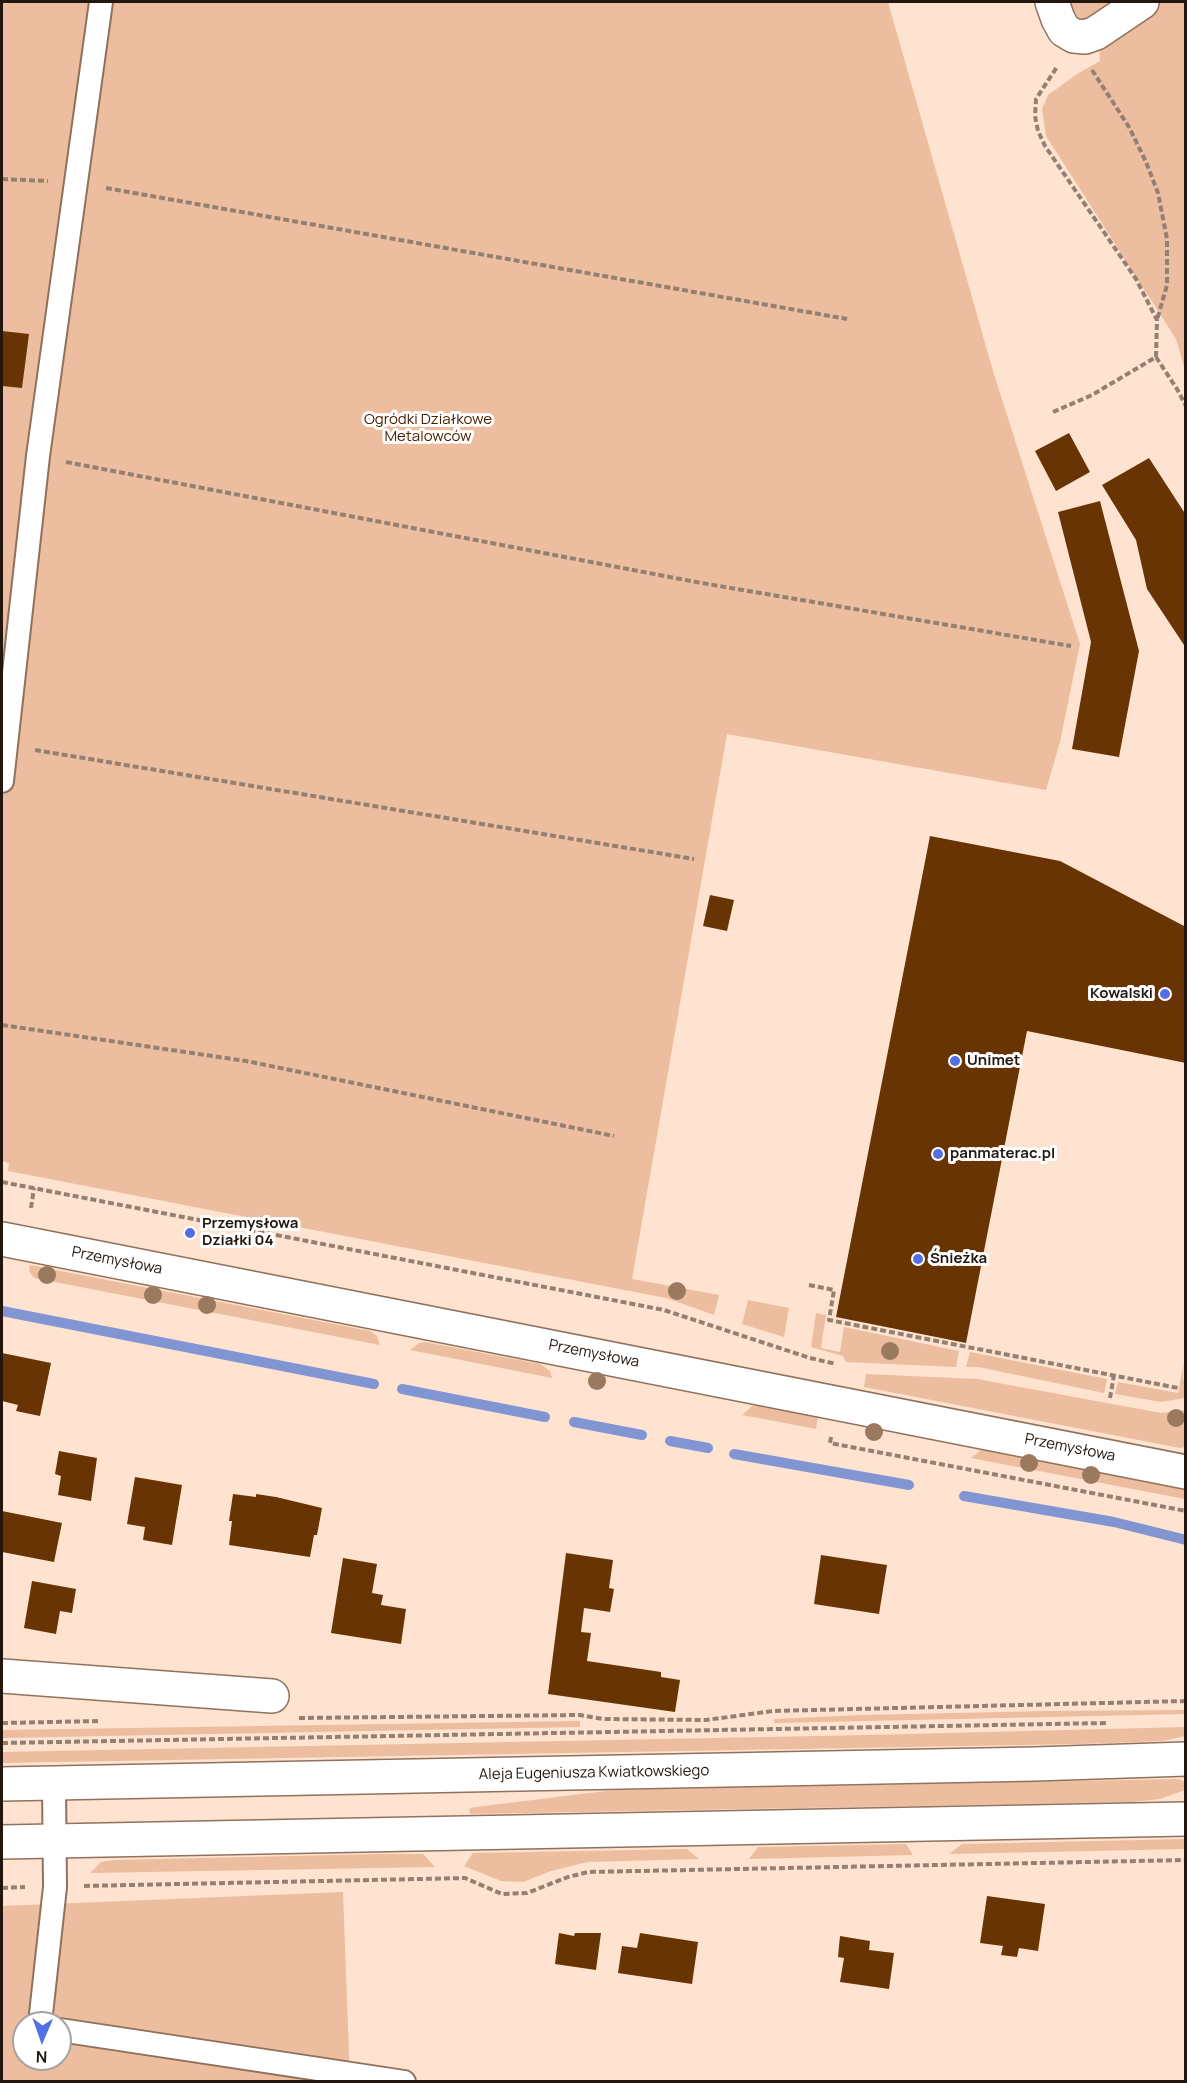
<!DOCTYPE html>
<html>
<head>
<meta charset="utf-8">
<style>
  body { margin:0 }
  #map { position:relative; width:1187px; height:2083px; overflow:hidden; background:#fee3d0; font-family:Manrope,sans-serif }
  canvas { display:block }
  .frame { position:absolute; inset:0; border:3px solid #22160e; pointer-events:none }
  .north { position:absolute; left:12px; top:2011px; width:60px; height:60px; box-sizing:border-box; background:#fff; border:2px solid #a7a29f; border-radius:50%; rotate:182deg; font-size:16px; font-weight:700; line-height:24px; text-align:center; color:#22160e }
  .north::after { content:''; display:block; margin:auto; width:21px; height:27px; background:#5070e4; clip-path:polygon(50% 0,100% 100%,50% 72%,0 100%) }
</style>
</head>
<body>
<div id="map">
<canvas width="1187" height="2083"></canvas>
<div class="frame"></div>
<div class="north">N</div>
</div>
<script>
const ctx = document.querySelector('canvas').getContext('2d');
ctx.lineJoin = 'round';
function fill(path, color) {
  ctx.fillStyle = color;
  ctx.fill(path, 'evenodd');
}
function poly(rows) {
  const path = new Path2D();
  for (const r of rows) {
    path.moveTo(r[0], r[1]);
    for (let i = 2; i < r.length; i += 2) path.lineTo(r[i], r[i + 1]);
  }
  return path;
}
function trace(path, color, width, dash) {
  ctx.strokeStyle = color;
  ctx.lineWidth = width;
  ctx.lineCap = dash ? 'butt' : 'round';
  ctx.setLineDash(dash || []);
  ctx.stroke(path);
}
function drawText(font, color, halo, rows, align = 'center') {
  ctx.font = font + ' Manrope,sans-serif';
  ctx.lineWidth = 6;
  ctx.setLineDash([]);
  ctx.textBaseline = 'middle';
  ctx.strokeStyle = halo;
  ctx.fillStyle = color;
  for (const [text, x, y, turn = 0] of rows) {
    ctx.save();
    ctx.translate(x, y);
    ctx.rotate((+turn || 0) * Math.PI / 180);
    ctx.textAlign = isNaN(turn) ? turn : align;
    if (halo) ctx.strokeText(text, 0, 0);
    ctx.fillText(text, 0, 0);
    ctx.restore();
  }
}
fill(poly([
  [2,2,888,2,993,371,1080,644,1060,742,1046,790,727,734,632,1279,719,1295,714,1315,666,1298,8,1171,9,1163,2,1161],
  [1062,2,1185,2,1185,370,1176,339,1046,136,1042,109,1048,95,1077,74,1100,61,1099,46,1073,21],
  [30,1265,370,1331,377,1336,380,1345,34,1278,29,1271],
  [748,1300,789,1308,784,1337,742,1324],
  [816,1313,826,1315,821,1348,840,1352,844,1327,959,1351,956,1367,846,1362,843,1356,811,1347],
  [425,1342,540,1364,550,1371,552,1378,410,1350,419,1343],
  [970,1352,1107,1379,1104,1393,978,1367,966,1367],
  [1184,1363,1183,1379,1185,1380,1185,1398,1161,1402,1115,1394,1118,1382,1178,1393],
  [866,1374,977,1379,1161,1413,1185,1410,1185,1447,1180,1448,864,1387],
  [752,1406,761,1406,818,1417,816,1429,742,1415],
  [981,1450,1185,1488,1185,1499,971,1458],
  [1047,1711,1185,1710,1186,1714,774,1723,774,1719,863,1715],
  [580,1721,580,1727,2,1738,2,1730],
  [1186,1727,1185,1736,1163,1741,1080,1744,2,1763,2,1752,867,1735],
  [1179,1779,1185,1782,1185,1790,1160,1799,1132,1802,471,1814,469,1812,470,1808,476,1807,614,1790],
  [1185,1839,1185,1849,949,1854,962,1844],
  [906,1844,913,1855,749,1859,758,1847],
  [687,1849,699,1859,588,1862,551,1871,523,1882,501,1881,464,1866,473,1853],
  [379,1854,423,1854,435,1867,90,1873,101,1862,114,1860],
  [343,1892,350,2081,2,2081,2,1906],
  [24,2023,60,2023,60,2059,24,2059]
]), '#ecbd9e');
trace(poly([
  [2,1311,374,1384],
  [402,1389,545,1417],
  [574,1422,642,1435],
  [670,1441,708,1448],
  [734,1454,909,1485],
  [964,1496,1114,1522,1186,1540]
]), '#8095d1', 10);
fill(poly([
  [2,331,29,334,22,388,2,386],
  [1069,433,1090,472,1056,491,1035,451],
  [1149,458,1186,515,1186,648,1147,589,1136,540,1102,485],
  [1100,501,1139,651,1119,757,1072,749,1091,642,1058,512],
  [930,836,1060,861,1186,927,1186,1063,1027,1031,966,1343,836,1317],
  [710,895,734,900,727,931,703,926],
  [2,1353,51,1363,40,1416,16,1411,18,1405,2,1401],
  [59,1451,97,1458,91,1501,58,1495,61,1476,55,1474],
  [135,1477,182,1485,172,1545,143,1540,145,1527,127,1524],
  [233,1494,256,1497,256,1494,276,1497,322,1508,317,1535,314,1535,310,1557,229,1545,232,1521,229,1521],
  [2,1511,62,1523,54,1562,2,1552],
  [566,1553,613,1560,609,1588,614,1589,610,1612,584,1608,581,1632,591,1633,587,1661,661,1672,661,1677,680,1680,675,1712,548,1694],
  [821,1555,887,1565,879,1614,814,1604],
  [343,1558,377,1564,372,1593,383,1595,381,1605,406,1609,401,1644,331,1633],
  [32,1581,76,1589,72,1613,60,1611,56,1634,24,1628],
  [987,1896,1045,1904,1038,1951,1019,1948,1017,1957,1001,1955,1003,1946,980,1943],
  [559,1933,574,1936,575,1933,601,1933,596,1970,555,1964],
  [640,1933,698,1942,692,1984,618,1973,622,1946,637,1948],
  [840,1936,870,1941,869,1950,894,1953,889,1989,840,1982,844,1958,838,1957]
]), '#683404');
const service = poly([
  [2,781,38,456,101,2],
  [40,2023,55,1887,54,1783],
  [60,2030,404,2082]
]);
const minor = poly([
  [1052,2,1058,19,1064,30,1074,36,1085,37,1096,33,1142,2],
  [2,1239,1186,1472],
  [2,1676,272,1696]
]);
const tertiary = poly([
  [2,1784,1035,1764,1186,1759],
  [2,1842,1186,1819]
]);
trace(service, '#8f715c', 26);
trace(minor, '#8f715c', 36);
trace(tertiary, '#8f715c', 36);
trace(poly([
  [1092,70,1129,127,1146,162,1158,193,1167,239,1167,285,1157,320],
  [2,179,48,181],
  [106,188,847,319],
  [1156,357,1177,389,1186,406],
  [1053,412,1092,395,1156,357,1157,320,1136,279,1045,146,1038,131,1035,116,1036,99,1057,67],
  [66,462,696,582,1071,646],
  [35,750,694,859],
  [2,1025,246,1061,614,1136],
  [2,1182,664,1310,810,1358,836,1364],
  [31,1208,34,1188],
  [809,1285,834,1290,829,1320,1178,1388],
  [1110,1398,1114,1375],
  [831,1437,830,1443,1186,1511],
  [299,1718,580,1715,603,1719,706,1720,773,1711,1186,1701],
  [2,1723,100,1721],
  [2,1743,1107,1723],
  [84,1886,465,1878,502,1894,527,1893,568,1877,588,1872,1186,1860],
  [2,1888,25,1887]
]), '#938072', 4, [6, 3]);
trace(service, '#fff', 22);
trace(minor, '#fff', 33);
trace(tertiary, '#fff', 33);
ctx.fillStyle = '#9a795e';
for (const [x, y] of [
  [47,1275],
  [677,1291],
  [153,1295],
  [207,1305],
  [890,1351],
  [597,1381],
  [1176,1418],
  [874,1432],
  [1029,1463],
  [1091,1475]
]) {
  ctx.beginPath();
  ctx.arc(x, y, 9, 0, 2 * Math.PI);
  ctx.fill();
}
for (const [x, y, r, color] of [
  [1165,994,6,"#5070e4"],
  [955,1061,6,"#5070e4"],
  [938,1154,6,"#5070e4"],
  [190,1233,6,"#5070e4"],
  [918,1259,6,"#5070e4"]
]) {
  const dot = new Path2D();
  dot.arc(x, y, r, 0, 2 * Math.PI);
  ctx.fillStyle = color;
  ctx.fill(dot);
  trace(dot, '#fff', 2);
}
drawText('15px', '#492200', '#fff', [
  ["Ogródki Działkowe",428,420],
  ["Metalowców",428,437]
]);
drawText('bold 15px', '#22160e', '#fff', [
  ["Kowalski",1153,994,"right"],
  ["Unimet",967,1061],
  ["panmaterac.pl",950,1154],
  ["Przemysłowa",202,1224],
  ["Działki 04",202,1241],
  ["Śnieżka",930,1259]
], 'left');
drawText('15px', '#22160e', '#fff', [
  ["Przemysłowa",117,1261,11],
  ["Przemysłowa",594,1354,11],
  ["Przemysłowa",1070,1448,11],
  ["Aleja Eugeniusza Kwiatkowskiego",594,1773,-1]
]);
</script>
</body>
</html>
